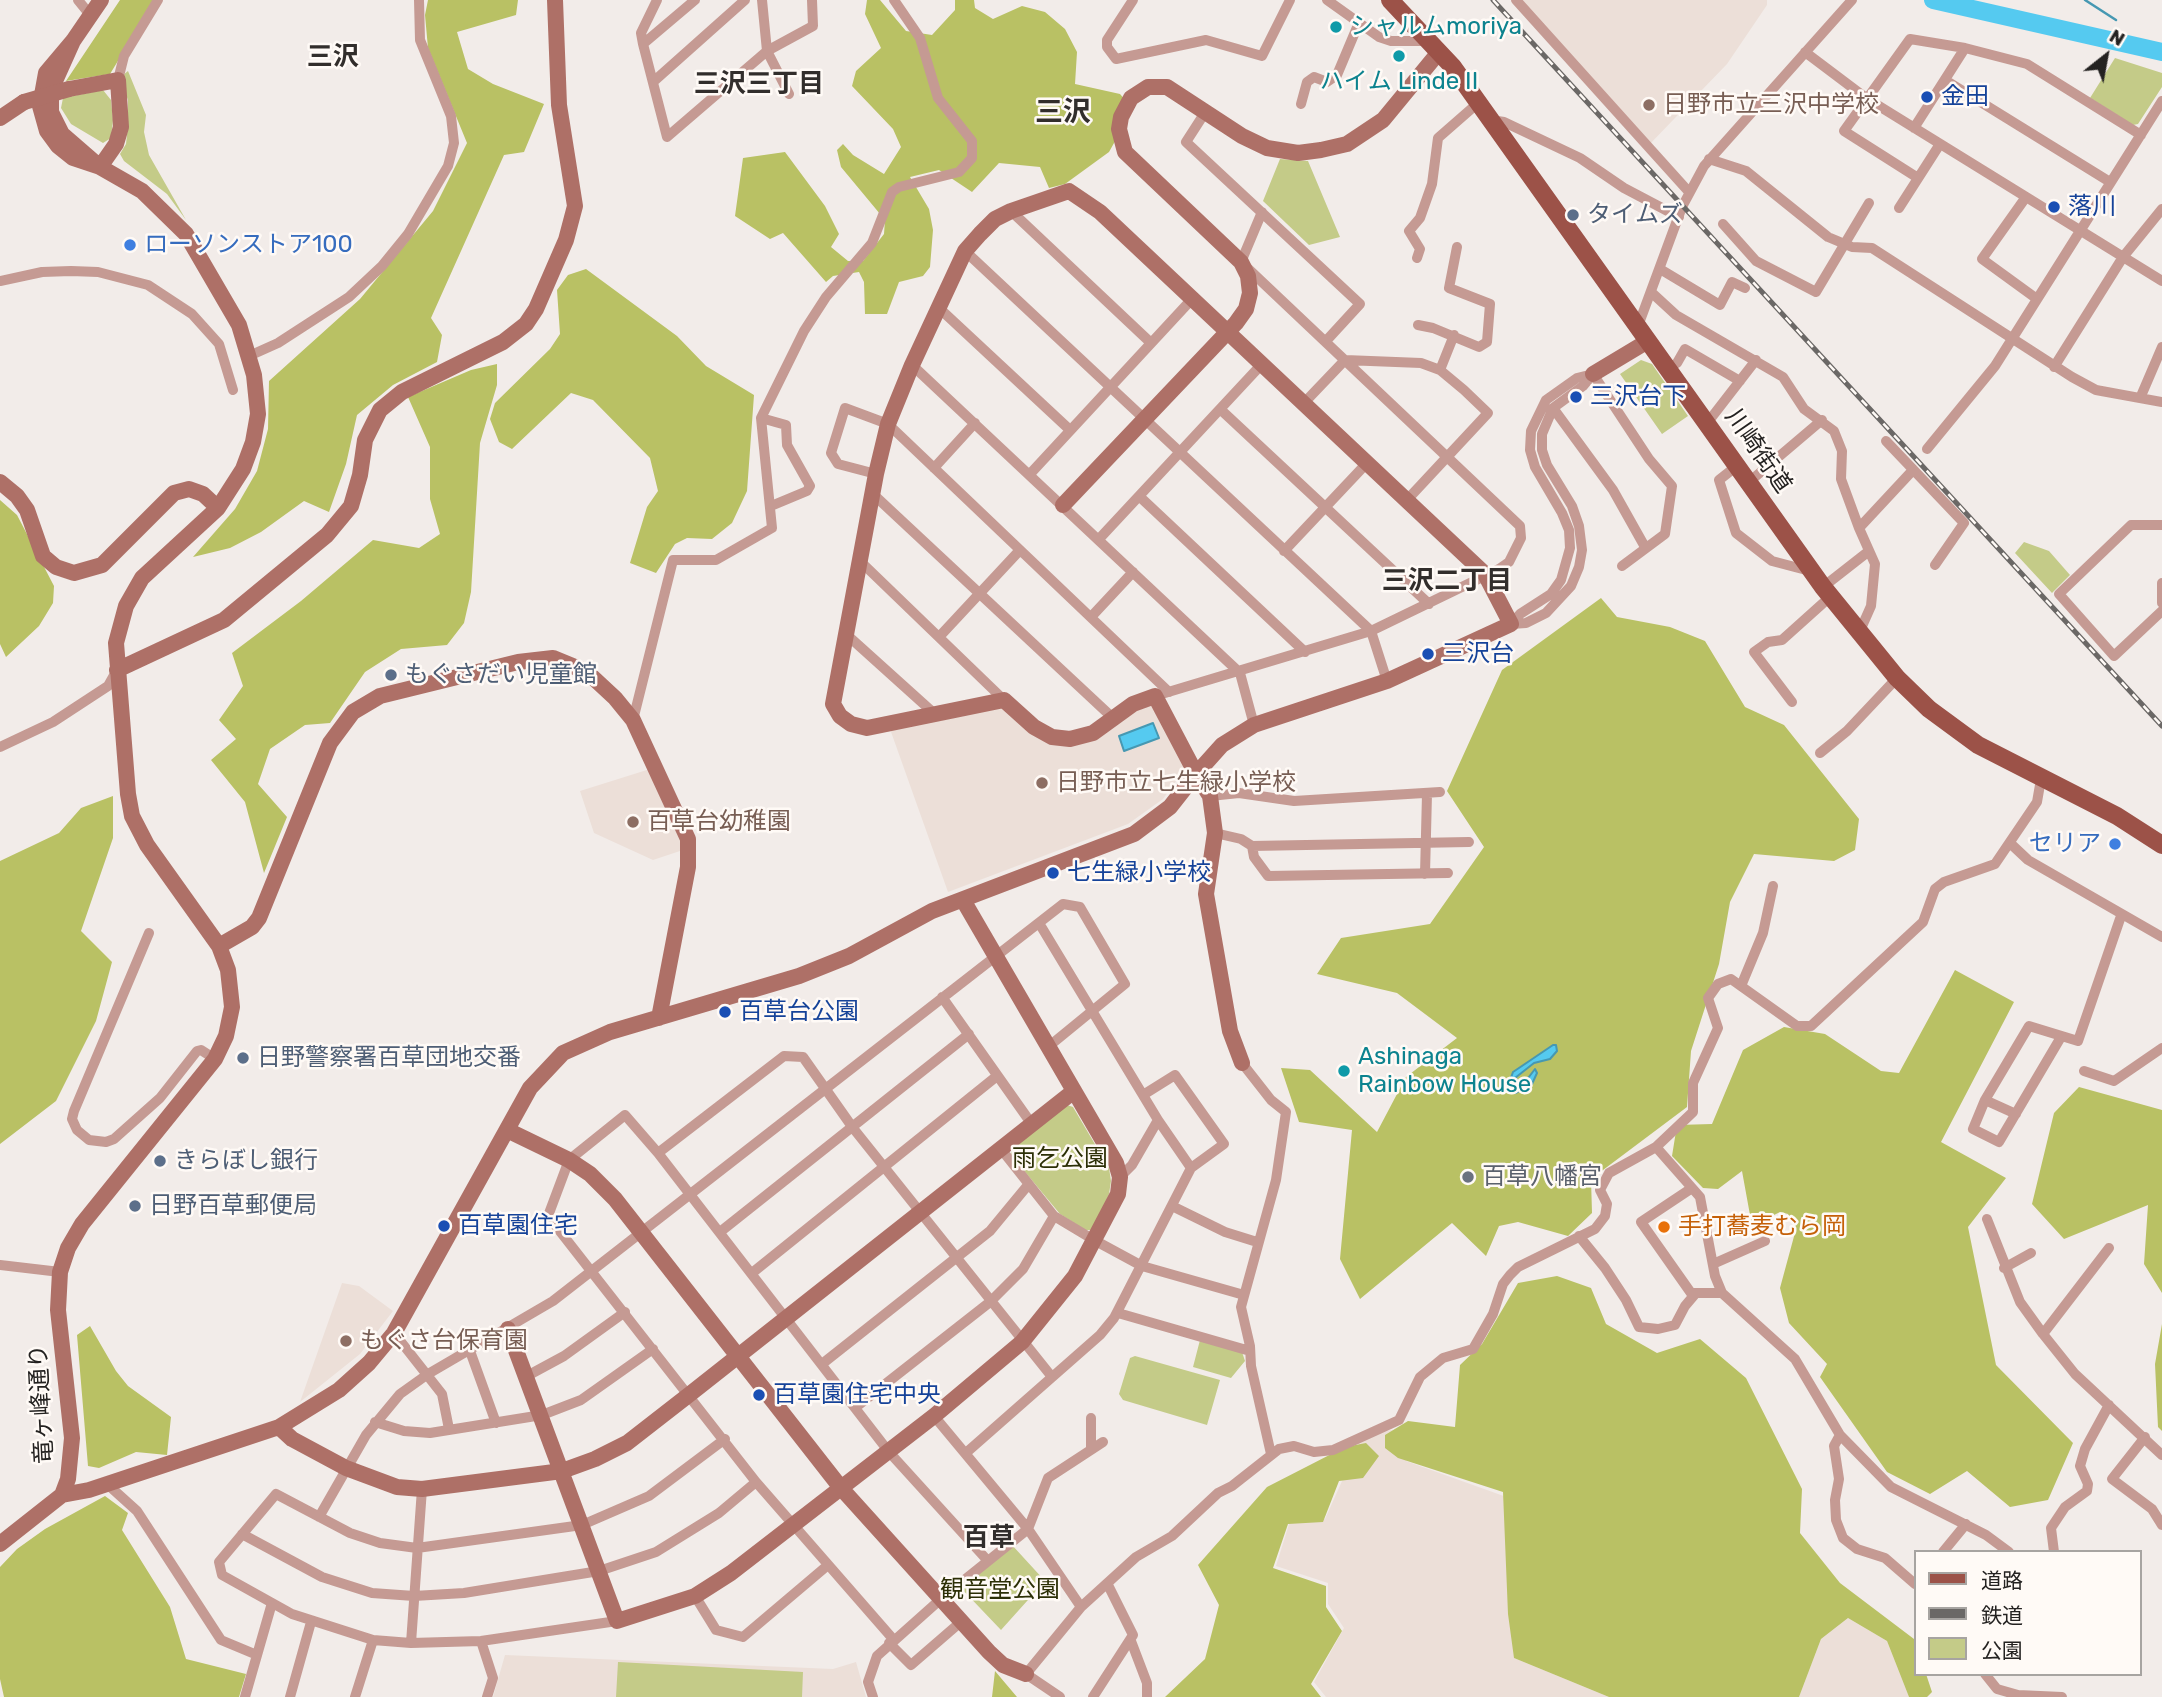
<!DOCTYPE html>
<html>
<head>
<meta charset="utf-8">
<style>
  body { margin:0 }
  #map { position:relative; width:2162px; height:1697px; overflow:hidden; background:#f2ece9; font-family:Rubik,"Noto Sans JP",sans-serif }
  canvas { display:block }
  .legend { position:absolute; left:1914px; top:1550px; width:228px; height:126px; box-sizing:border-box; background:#fffaf6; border:2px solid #a7a4a1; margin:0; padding:9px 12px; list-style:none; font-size:21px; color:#242221 }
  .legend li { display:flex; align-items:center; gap:14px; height:35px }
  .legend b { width:35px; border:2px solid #a7a4a1 }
  .north { position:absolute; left:2071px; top:21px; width:70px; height:70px; -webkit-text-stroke:5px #fffaf6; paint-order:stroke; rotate:31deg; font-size:19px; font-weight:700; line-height:28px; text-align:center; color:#242221 }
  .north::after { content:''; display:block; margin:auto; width:24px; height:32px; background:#242221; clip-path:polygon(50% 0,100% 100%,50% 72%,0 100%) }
</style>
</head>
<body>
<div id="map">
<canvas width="2162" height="1697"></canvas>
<ul class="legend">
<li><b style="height:9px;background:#9c5248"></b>道路</li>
<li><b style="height:9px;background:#6b6866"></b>鉄道</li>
<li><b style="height:19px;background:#c4cb88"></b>公園</li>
</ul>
<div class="north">N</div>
</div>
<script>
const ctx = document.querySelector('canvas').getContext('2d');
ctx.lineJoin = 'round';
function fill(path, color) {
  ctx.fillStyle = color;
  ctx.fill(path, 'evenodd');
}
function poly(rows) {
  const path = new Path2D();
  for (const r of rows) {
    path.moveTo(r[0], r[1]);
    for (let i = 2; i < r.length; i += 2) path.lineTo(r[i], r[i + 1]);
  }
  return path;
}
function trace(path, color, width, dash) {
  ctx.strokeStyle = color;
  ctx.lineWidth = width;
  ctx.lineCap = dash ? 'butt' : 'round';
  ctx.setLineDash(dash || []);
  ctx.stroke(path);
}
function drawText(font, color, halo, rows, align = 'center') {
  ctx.font = font + ' Rubik,"Noto Sans JP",sans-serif';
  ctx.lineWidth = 5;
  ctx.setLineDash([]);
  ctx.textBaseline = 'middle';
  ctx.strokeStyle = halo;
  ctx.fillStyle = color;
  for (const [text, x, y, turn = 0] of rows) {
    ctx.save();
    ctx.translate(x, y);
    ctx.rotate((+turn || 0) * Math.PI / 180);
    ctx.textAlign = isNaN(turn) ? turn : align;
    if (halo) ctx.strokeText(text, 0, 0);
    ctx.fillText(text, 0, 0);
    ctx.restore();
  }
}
fill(poly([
  [1519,0,1767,0,1767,5,1727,64,1648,146],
  [1150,703,1186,767,1163,799,1128,824,948,892,890,729,1002,706,1051,742],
  [650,769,681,838,680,851,653,860,594,833,580,791],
  [342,1283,359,1286,393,1311,360,1354,300,1402],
  [1392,1430,1410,1443,1406,1461,1512,1499,1514,1658,1609,1697,1326,1697,1314,1682,1344,1628,1328,1604,1328,1583,1276,1566,1290,1521,1325,1519,1360,1441,1378,1432],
  [1848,1618,1887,1641,1909,1697,1799,1697,1821,1639],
  [505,1655,833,1669,856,1662,866,1697,493,1697]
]), '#ecdfd8');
fill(poly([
  [2115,58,2162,73,2162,87,2138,124,2133,125,2090,98],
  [128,71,146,115,144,132,149,155,186,220,167,194,124,161,120,154,126,144,128,125,128,100,122,83,123,75],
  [103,90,111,100,113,120,111,138,103,143,71,124,61,108,63,98],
  [1280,159,1308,161,1340,237,1309,245,1263,201],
  [1641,360,1652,364,1688,416,1662,434,1620,374],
  [2024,542,2049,551,2070,575,2052,593,2015,553],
  [1067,1105,1073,1107,1109,1168,1111,1181,1109,1194,1092,1230,1085,1230,1060,1214,1011,1155,1013,1148],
  [1200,1340,1242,1352,1245,1361,1231,1378,1193,1367],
  [1135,1356,1220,1380,1207,1425,1123,1400,1119,1394,1130,1358],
  [1012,1545,1045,1581,1001,1630,960,1587],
  [618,1662,803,1672,802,1697,616,1697]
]), '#c4cb88');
fill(poly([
  [120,0,155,0,110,74,66,81],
  [428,0,518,0,516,15,457,32,468,69,493,84,544,104,524,152,504,155,431,318,442,335,437,362,393,385,357,415,346,464,329,512,304,501,261,532,230,548,193,557,235,509,257,471,268,429,269,381,360,299,433,211,467,143,428,48,425,15],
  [867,0,880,0,906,31,932,35,955,10,955,0,974,0,975,8,993,19,1022,6,1045,12,1065,29,1077,52,1075,84,1120,94,1133,109,1109,152,1065,184,1049,188,1040,167,999,163,972,192,939,170,910,177,929,209,933,230,930,267,923,276,899,282,887,314,865,314,864,282,859,272,833,276,826,282,783,233,770,239,735,216,743,158,785,152,825,206,839,234,831,247,848,261,863,261,884,234,885,220,841,167,837,150,843,144,853,155,884,174,901,147,893,129,852,86,856,71,881,48,865,14],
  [586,269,677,336,706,366,754,395,747,491,732,523,712,539,687,538,675,544,656,573,630,563,647,507,658,491,650,458,593,400,571,393,512,449,499,442,490,419,495,403,550,349,560,334,557,290,568,275],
  [497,364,497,385,480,443,471,592,464,623,447,645,401,649,365,672,330,723,305,725,270,749,258,784,287,817,264,873,245,802,211,760,236,739,219,720,243,686,232,653,301,601,373,540,419,548,440,534,430,499,430,447,408,397,471,370],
  [0,500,17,515,54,586,53,603,39,626,6,657,0,644],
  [1601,598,1617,617,1670,627,1705,641,1745,707,1784,725,1859,819,1855,850,1834,861,1754,854,1730,902,1719,964,1691,1051,1687,1107,1591,1179,1592,1213,1568,1236,1518,1222,1499,1226,1486,1256,1452,1223,1360,1299,1340,1259,1352,1130,1299,1122,1281,1068,1310,1070,1377,1132,1406,1077,1457,1038,1397,993,1317,974,1341,938,1430,924,1484,847,1447,791,1502,670],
  [113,796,113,838,81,931,112,962,96,1021,56,1101,0,1144,0,861,59,833,81,808],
  [1955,970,2014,1002,1941,1142,2006,1178,1968,1227,1996,1365,2073,1443,2048,1500,2010,1507,1967,1471,1930,1494,1887,1472,1820,1377,1827,1364,1789,1323,1780,1288,1796,1229,1788,1214,1780,1212,1752,1226,1742,1171,1718,1189,1703,1188,1672,1156,1677,1125,1712,1124,1743,1050,1784,1027,1825,1034,1881,1071,1899,1073],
  [2079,1087,2162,1110,2162,1293,2144,1264,2148,1205,2064,1239,2032,1204,2054,1113],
  [1557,1276,1591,1288,1606,1324,1657,1353,1700,1339,1746,1378,1802,1489,1800,1533,1840,1583,1914,1639,1915,1674,1926,1674,1932,1692,1927,1697,1909,1697,1887,1641,1848,1618,1821,1639,1799,1697,1609,1697,1514,1658,1508,1614,1503,1492,1398,1458,1385,1448,1385,1435,1408,1421,1455,1427,1460,1365,1482,1344,1518,1283],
  [2162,1324,2162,1431,2158,1427,2155,1364],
  [90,1326,116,1371,128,1386,171,1417,167,1455,136,1452,99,1468,88,1466,77,1335],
  [1366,1443,1379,1456,1363,1478,1339,1481,1323,1522,1288,1524,1273,1568,1326,1586,1326,1607,1342,1631,1311,1684,1321,1697,1165,1697,1205,1659,1219,1605,1198,1565,1267,1487,1345,1447],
  [105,1496,128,1513,122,1530,170,1607,186,1659,246,1674,239,1697,4,1697,0,1679,0,1567,17,1549,45,1529],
  [995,1671,1017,1697,992,1697]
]), '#b9c164');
const water = poly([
  [1153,723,1159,738,1124,751,1119,736,1153,723],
  [1553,1045,1556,1045,1557,1051,1550,1059,1534,1063,1515,1078,1520,1083,1525,1082,1535,1069,1537,1073,1532,1084,1516,1093,1510,1091,1508,1086,1513,1072,1553,1045]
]);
fill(water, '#55caf0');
trace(water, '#4698b2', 2);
trace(poly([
  [2085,0,2116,20],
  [2120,34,2121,43]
]), '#4698b2', 2.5);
trace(poly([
  [1933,0,2162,52]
]), '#55caf0', 18);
trace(poly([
  [78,0,91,16],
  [695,0,643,44,667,137,767,51,813,26,812,0],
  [762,0,767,51,789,94],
  [1133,0,1107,40,1107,47,1116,59,1206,40,1262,56,1290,0],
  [1327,0,1379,37,1391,41,1430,41],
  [1516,0,1689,192],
  [643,44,641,33,657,0],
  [1805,52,1866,98,2162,281],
  [118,80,124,56,158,0],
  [1945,80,2110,182],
  [653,82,745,0],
  [1301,104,1307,82,1314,77,1327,82,1337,75,1358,25],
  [1206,111,1186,142,1360,304,1326,341],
  [1491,120,1504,122,1580,158,1624,188,1679,217],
  [1914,128,1965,48],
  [1709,159,1746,171,1828,237,1852,247,1872,248,2072,377,2096,390,2162,402],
  [1918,178,1844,131,1910,39,1965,48,2027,64,2141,135],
  [2026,197,1982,259,2037,299],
  [1899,208,1940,144],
  [1011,211,1151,343],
  [1723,224,1756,261,1816,292,1869,203],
  [965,251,1371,631,1387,681],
  [1417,258,1420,249,1409,231,1420,218,1432,184,1438,138,1478,103],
  [1660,269,1720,305,1732,282,1745,288],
  [0,281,42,272,71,271,98,272,148,285,192,314,219,344,233,390],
  [1651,292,1676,315,1783,377,1804,409,1834,431,1842,451,1841,479,1859,528],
  [939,308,1070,430],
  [1418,325,1433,328,1479,347,1487,342,1490,304,1449,288,1457,247],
  [1638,326,1682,207,1704,166,1852,0],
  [249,356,278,343,349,297,382,266,408,234,448,166,454,143,451,116,420,40,419,0],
  [912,365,1240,673,1254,725],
  [2054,367,2123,257,2162,209],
  [1668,368,1677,363,1685,349,1740,381],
  [1440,370,1454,335],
  [1593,374,1649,459,1672,486,1665,534,1622,566],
  [2141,396,2162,347],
  [1303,404,1345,360,1421,363,1440,370,1464,390,1488,413,1406,501],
  [1553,408,1613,490,1645,547],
  [1220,409,1429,604],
  [761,418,786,425,787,445,810,486,807,491,771,506],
  [1708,422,1756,360],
  [1886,441,1964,523,1935,565],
  [1927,449,1995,366,2162,101],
  [1738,465,1719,480,1736,533,1772,561,1810,571],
  [934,468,975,423],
  [876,474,838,464,831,453,845,408,888,424,1169,692],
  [1030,474,1192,299],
  [1749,482,1822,420],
  [874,495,1114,719],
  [1139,496,1305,652],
  [2162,525,2131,525,2059,594,2114,656,2162,611],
  [1099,539,1261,365],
  [1284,551,1366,464],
  [861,562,1004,700],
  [2162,583,2162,603],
  [1823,587,1869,551],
  [1091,617,1133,572],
  [1511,624,1526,623,1546,613,1571,586,1579,567,1582,550,1579,526,1572,506,1547,465,1542,450,1542,434,1553,408,1583,386,1593,374],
  [1511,624,1520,614,1551,594,1561,580,1570,548,1569,530,1562,513,1535,467,1530,450,1531,431,1546,400,1577,378,1593,374],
  [1859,633,1871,606,1875,564,1859,528,1913,470],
  [846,634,937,716],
  [939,637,1020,550],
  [1155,696,1371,631,1499,569,1509,562,1521,538,1520,526,1241,262,1262,212],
  [1792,702,1754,652,1768,642,1782,640,1831,596],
  [633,720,673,560,716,560,772,528,761,418,804,331,826,297,872,243,892,192,899,187,959,172,972,158,972,141,938,98,920,38,894,0],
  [0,747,53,722,108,686,117,670],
  [1820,753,1847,731,1897,678],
  [1210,796,1239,793,1294,801,1440,792],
  [1215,833,1241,839,1252,846,1469,842],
  [2011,844,2028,860,2162,937],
  [1252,846,1254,857,1268,876,1448,873],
  [1425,874,1427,794],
  [1039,923,1158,1120,1191,1168],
  [149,933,74,1111,72,1119,77,1130,89,1140,106,1142,114,1139,160,1098,197,1051,201,1050,215,1059],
  [1741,986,1763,933,1773,886],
  [942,997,1031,1123],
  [2061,1037,1999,1142,1973,1129,1985,1100,2029,1026,2078,1041,2121,916],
  [1242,1063,1271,1100,1286,1112,1276,1180,1241,1307,1250,1346,1251,1366,1271,1454],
  [2084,1071,2114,1081,2162,1048],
  [1985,1100,2016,1114],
  [1656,1147,1700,1197,1715,1276,1722,1293,1795,1359,1840,1435,1891,1487,1986,1535,2009,1552],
  [1001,1149,1054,1216,1094,1240,1142,1266,1244,1295],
  [658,1153,889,1452,988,1561],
  [1120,1177,1132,1165,1158,1120],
  [1692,1188,1641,1222,1691,1293,1696,1293],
  [1172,1206,1225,1232,1257,1242],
  [1987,1219,2020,1302,2043,1334,2075,1374,2162,1455],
  [720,1232,969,1034],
  [1579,1236,1605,1268,1626,1300,1639,1327,1658,1329,1675,1325,1685,1306,1696,1293,1722,1293],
  [1713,1264,1765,1241],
  [0,1265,60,1272],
  [2004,1268,2031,1253],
  [752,1273,997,1076],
  [1118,1313,1250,1351],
  [394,1333,442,1394,449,1429],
  [2043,1334,2109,1248],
  [470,1351,496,1423],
  [822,1364,990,1231,1028,1185],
  [527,1376,564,1356,625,1312],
  [856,1407,990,1302,1023,1269,1054,1216],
  [934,1416,1028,1529,1081,1607],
  [375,1422,404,1431,430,1433,542,1415,581,1400,653,1349],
  [1840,1435,1834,1446,1839,1479,1835,1500,1836,1520,1843,1538,1857,1549,1885,1558,1915,1584],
  [2145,1437,2112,1479,2152,1509,2162,1525],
  [1091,1450,1091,1418],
  [967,1452,1100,1335,1114,1318,1191,1168,1224,1144,1175,1075,1143,1095],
  [106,1483,137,1511,221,1640,257,1655],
  [319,1517,366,1435,400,1394,428,1374,553,1301,1063,904,1080,907,1125,984,1048,1047],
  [242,1534,322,1577,372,1593,414,1596,464,1593,599,1571,656,1552,719,1513,756,1482],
  [1943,1552,1966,1524],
  [2054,1552,2051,1528,2065,1507,2087,1491,2088,1484,2080,1466,2085,1449,2109,1405],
  [695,1596,716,1630,743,1637,828,1565],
  [617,1621,481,1641,411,1643,373,1640,292,1614,222,1575,219,1562,276,1494,350,1533,380,1543,417,1548,582,1525,649,1496,725,1439],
  [893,1639,756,1482,548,1216,569,1160,625,1115,658,1153,784,1056,803,1057,853,1128,1052,1377],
  [481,1641,493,1678,487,1697],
  [1131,1641,1147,1683,1147,1697],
  [411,1643,422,1489],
  [889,1643,911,1665,963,1620],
  [1985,1674,1997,1689,2018,1695,2062,1697],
  [245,1697,272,1603],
  [290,1697,311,1622],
  [355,1697,373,1640],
  [873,1697,868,1682,877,1656,942,1598,1028,1529,1048,1478,1103,1442],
  [1060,1697,1026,1674,1081,1607,1136,1557,1172,1536,1218,1493,1232,1486,1279,1449,1294,1446,1314,1452,1333,1450,1399,1420,1420,1377,1443,1358,1473,1349,1493,1314,1503,1284,1510,1275,1518,1267,1595,1229,1605,1216,1607,1204,1600,1190,1609,1173,1656,1147,1693,1112,1693,1083,1718,1028,1708,998,1718,984,1731,979,1797,1026,1811,1026,1923,922,1935,889,1944,882,1995,864,2037,802,2041,779],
  [1093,1697,1133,1635,1108,1585]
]), '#c59a93', 10);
trace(poly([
  [73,41,51,90,51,112,62,134,100,167,73,158,58,146,47,131,40,106,46,73,73,41,101,0],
  [0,118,24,102],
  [1593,374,1648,341],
  [0,482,17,496,27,510,43,556,56,567,74,573,102,565,174,493,189,489,203,494,218,508],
  [1063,505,1236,323,1246,309,1250,293,1248,276,1241,262,1125,152,1119,129,1121,117,1131,98,1148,87,1167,87,1242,136,1267,148,1298,153,1321,150,1347,144,1383,120,1439,52],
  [117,670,224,620,327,535,351,506,360,475,365,440,380,410,402,392,503,342,526,324,536,309,566,240,575,206,559,105,555,0],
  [219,946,252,927,259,918,330,743,353,712,380,696,518,662,553,658,587,672,615,698,633,720,688,839,688,867,659,1018],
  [507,1130,569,1160,590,1174,615,1199,841,1488,989,1652,1003,1665,1026,1674],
  [508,1329,617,1621,695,1596,731,1573,934,1416,1022,1342,1075,1276,1118,1194,1120,1177,1116,1163,963,900],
  [279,1427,292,1439,346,1468,397,1487,422,1489,562,1471,595,1459,627,1443,690,1394,1074,1091],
  [62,1495,89,1490,279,1427,339,1390,369,1363,394,1333,530,1088,563,1053,610,1032,799,976,849,956,932,911,1134,834,1170,807,1196,774,1222,745,1254,725,1387,681,1511,624,1485,574,1100,212,1069,191,1011,211,995,219,980,234,965,251,912,365,888,424,876,474,833,704,840,716,851,724,867,728,1004,700,1034,727,1052,737,1070,739,1093,733,1133,704,1155,696,1196,774,1210,796,1215,833,1206,894,1230,1031,1242,1063],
  [0,1544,62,1495,68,1479,72,1438,58,1310,60,1272,68,1248,82,1224,215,1059,226,1036,232,1007,228,970,219,946,147,845,132,816,128,794,116,643,126,606,142,578,218,508,243,469,253,442,258,414,254,375,239,325,186,234,142,191,100,167,116,144,121,127,118,80,69,89]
]), '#ae7067', 16);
trace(poly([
  [1390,0,1453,67,1823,587,1897,678,1929,709,1978,745,2117,816,2162,845]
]), '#9c5248', 18);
const rail = poly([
  [1493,0,2162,726]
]);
trace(rail, '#6b6866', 5);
trace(rail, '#fffaf6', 2.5, [8]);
trace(poly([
  [24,102,69,89]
]), '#ae7067', 16);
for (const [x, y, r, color] of [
  [1336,27,7,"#0f9aa8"],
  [1399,56,7,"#0f9aa8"],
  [1927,97,7,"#1a4fb4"],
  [1649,105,7,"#8d6e63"],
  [2054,207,7,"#1a4fb4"],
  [1573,215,7,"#5c6f8a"],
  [130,245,7,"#3f7fe0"],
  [1576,397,7,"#1a4fb4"],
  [1428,654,7,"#1a4fb4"],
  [391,675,7,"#5c6f8a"],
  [1042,783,7,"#8d6e63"],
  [633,822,7,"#8d6e63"],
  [2115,844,7,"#3f7fe0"],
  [1053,873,7,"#1a4fb4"],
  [725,1012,7,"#1a4fb4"],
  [243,1058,7,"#5c6f8a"],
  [1344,1071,7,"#0f9aa8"],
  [160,1161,7,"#5c6f8a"],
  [1468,1177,7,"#6b7280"],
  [135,1206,7,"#5c6f8a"],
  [444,1226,7,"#1a4fb4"],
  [1664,1227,7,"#e8710a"],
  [346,1341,7,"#8d6e63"],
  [759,1395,7,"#1a4fb4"]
]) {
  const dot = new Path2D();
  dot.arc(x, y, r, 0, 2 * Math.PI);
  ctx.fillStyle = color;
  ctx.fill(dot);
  trace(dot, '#fffaf6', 2.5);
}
drawText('24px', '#0d838f', '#fffaf6', [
  ["シャルムmoriya",1350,27],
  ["ハイム Linde II",1399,82,"center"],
  ["Ashinaga",1358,1057],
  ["Rainbow House",1358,1085]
], 'left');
drawText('24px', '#164399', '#fffaf6', [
  ["金田",1941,97],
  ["落川",2068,207],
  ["三沢台下",1590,397],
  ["三沢台",1442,654],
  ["七生緑小学校",1067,873],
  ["百草台公園",739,1012],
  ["百草園住宅",458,1226],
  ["百草園住宅中央",773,1395]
], 'left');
drawText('24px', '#785e54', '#fffaf6', [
  ["日野市立三沢中学校",1663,105],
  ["日野市立七生緑小学校",1056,783],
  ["百草台幼稚園",647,822],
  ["もぐさ台保育園",360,1341]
], 'left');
drawText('24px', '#4e5e75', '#fffaf6', [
  ["タイムズ",1587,215],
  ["もぐさだい児童館",405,675],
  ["日野警察署百草団地交番",257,1058],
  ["きらぼし銀行",174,1161],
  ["日野百草郵便局",149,1206]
], 'left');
drawText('24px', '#366cbe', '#fffaf6', [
  ["ローソンストア100",144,245],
  ["セリア",2101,844,"right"]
], 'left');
drawText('24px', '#242221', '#fffaf6', [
  ["川崎街道",1758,451,55],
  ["竜ヶ峰通り",42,1404,-93]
]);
drawText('24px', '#2c2f06', '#fffaf6', [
  ["雨乞公園",1060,1159],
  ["観音堂公園",1000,1590]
]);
drawText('24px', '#5b616d', '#fffaf6', [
  ["百草八幡宮",1482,1177]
], 'left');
drawText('24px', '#c56008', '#fffaf6', [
  ["手打蕎麦むら岡",1678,1227]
], 'left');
drawText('bold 26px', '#322e2c', '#fffaf6', [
  ["三沢",333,57],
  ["三沢三丁目",759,84],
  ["三沢二丁目",1447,581],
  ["百草",989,1538]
]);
drawText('bold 28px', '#322e2c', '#fffaf6', [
  ["三沢",1063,113]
]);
</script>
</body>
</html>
